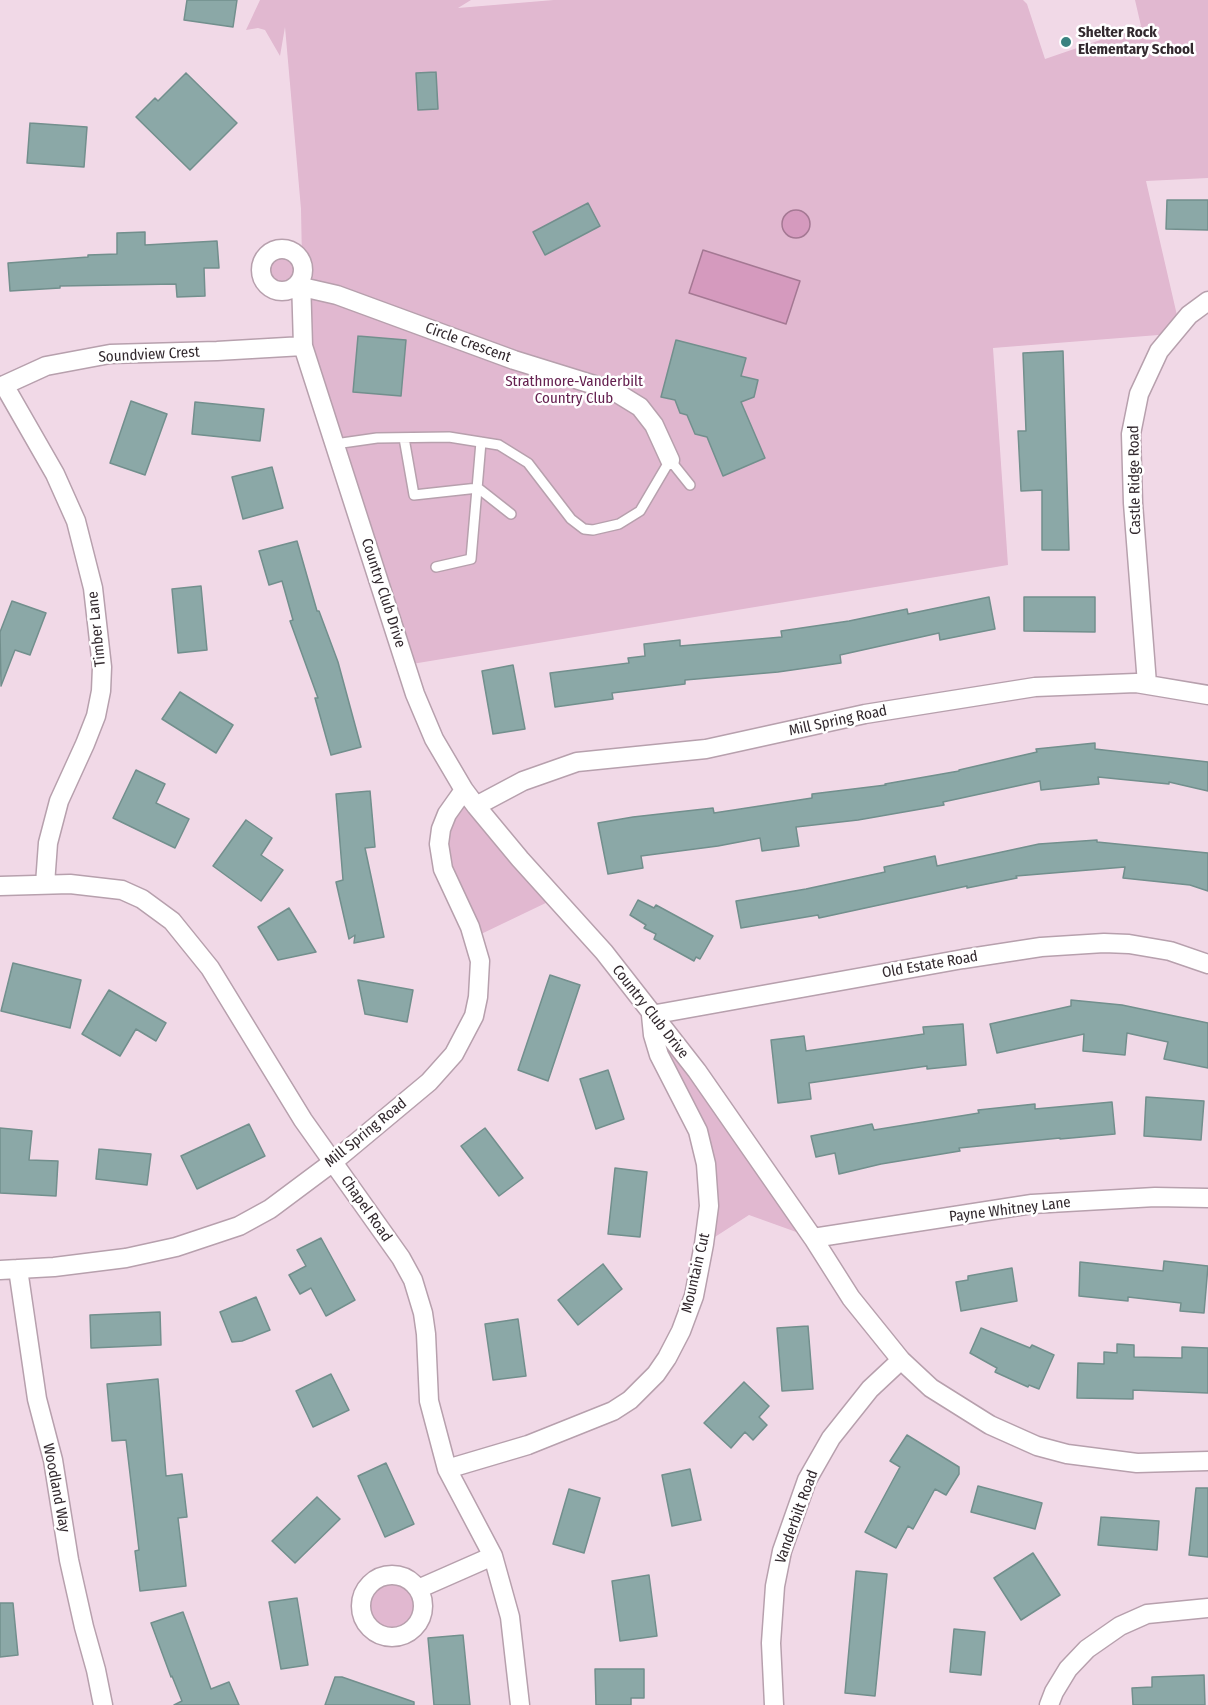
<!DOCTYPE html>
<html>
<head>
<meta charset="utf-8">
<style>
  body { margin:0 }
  canvas { display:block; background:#f1d9e7 }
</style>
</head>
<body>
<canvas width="1208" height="1705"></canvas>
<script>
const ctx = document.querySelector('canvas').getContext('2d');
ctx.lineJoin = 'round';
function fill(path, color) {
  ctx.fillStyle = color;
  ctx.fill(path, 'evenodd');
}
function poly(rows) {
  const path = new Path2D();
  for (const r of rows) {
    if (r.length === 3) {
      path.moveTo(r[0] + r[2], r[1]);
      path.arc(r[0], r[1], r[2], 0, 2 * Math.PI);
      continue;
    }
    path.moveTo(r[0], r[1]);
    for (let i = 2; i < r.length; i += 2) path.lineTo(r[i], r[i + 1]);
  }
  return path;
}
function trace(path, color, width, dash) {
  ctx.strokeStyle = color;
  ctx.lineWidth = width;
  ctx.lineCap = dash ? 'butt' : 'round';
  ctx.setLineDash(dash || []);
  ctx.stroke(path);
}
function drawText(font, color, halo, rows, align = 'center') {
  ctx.font = font + ' "Fira Sans Condensed",sans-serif';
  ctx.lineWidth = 5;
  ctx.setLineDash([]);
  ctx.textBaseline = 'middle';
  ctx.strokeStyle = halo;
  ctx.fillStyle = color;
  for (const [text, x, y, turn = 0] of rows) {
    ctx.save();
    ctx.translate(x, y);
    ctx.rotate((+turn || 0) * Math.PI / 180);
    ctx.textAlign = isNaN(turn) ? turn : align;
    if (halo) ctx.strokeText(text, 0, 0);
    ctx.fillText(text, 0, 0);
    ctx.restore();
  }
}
fill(poly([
  [260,0,471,0,458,8,554,0,1023,0,1027,4,1045,59,1141,26,1135,0,1208,0,1208,178,1146,181,1179,324,1171,334,993,348,1008,565,406,665,303,346,297,285,286,291,273,289,268,286,261,275,262,261,266,256,277,249,290,250,302,261,301,209,285,27,280,56,265,30,258,28,246,30],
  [464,796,552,900,479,935,447,868,446,826],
  [653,1035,680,1049,813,1238,749,1215,704,1244,706,1164],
  [392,1606,31]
]), '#e1b8d0');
const water = poly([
  [796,224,14],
  [703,250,800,281,786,324,689,293,703,250]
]);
fill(water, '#d59abe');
trace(water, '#a47893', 1.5);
const building = poly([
  [187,0,237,0,233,27,184,20,187,0],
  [436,72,438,109,418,110,416,73,436,72],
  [186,73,237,123,190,170,136,117,155,98,158,101,186,73],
  [30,123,87,127,84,167,27,163,30,123],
  [1167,200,1208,200,1208,230,1166,229,1167,200],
  [588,203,600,226,545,255,533,232,588,203],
  [145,232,145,245,217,241,219,268,204,268,205,296,177,297,176,284,60,286,60,288,10,291,8,263,88,257,88,255,117,254,117,233,145,232],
  [358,336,406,340,401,396,353,392,358,336],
  [676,340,746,358,741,376,758,380,754,397,741,402,765,458,723,476,707,437,695,434,687,415,680,413,675,400,661,397,676,340],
  [1063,351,1069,550,1042,550,1042,490,1021,491,1018,431,1026,431,1023,353,1063,351],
  [131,401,167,414,145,475,110,463,131,401],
  [195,402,264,409,260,441,192,434,195,402],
  [272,467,283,508,243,519,232,477,272,467],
  [297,541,317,611,319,611,338,662,361,747,331,755,315,698,318,698,290,621,293,620,282,581,269,585,259,551,297,541],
  [201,586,207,650,178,653,172,589,201,586],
  [989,597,995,629,940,640,939,633,840,655,841,663,778,672,685,680,685,684,612,693,613,699,555,707,550,673,629,663,628,658,645,656,644,644,680,640,680,646,782,637,781,631,849,621,907,609,908,614,989,597],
  [1024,597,1095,597,1095,632,1024,631,1024,597],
  [12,601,46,613,30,655,15,650,1,686,0,632,12,601],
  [513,665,525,729,493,734,482,671,513,665],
  [180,692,233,725,216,753,162,719,180,692],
  [1095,743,1095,749,1208,762,1208,791,1169,782,1169,784,1098,777,1099,784,1041,790,1040,781,943,802,944,805,858,820,796,827,799,846,762,851,760,838,718,846,641,856,643,868,608,874,598,823,633,817,713,808,714,813,812,798,812,794,886,785,885,784,959,771,959,770,1037,752,1036,749,1095,743],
  [136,770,165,784,156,803,189,819,175,848,113,818,136,770],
  [370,791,375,847,365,848,384,937,354,943,355,935,349,939,336,882,343,880,336,794,370,791],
  [246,820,272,838,261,855,283,870,261,901,213,866,246,820],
  [1097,840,1097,842,1208,853,1208,891,1190,885,1123,878,1125,867,1016,876,1017,878,967,888,967,886,819,918,818,915,741,928,736,901,806,889,885,872,884,867,935,856,937,866,1039,844,1097,840],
  [638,900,654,908,656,905,713,936,700,959,696,957,694,961,654,939,656,934,644,928,646,925,630,915,638,900],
  [289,908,316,952,278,960,258,927,289,908],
  [13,963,81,980,70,1028,1,1011,13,963],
  [550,975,580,985,548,1081,518,1070,550,975],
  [358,980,413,990,407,1022,365,1014,358,980],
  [109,990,166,1023,156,1041,136,1029,120,1056,82,1034,109,990],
  [1071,1000,1122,1005,1208,1023,1208,1068,1164,1059,1168,1042,1127,1033,1125,1055,1083,1051,1084,1034,997,1053,990,1024,1071,1006,1071,1000],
  [963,1024,966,1065,927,1069,927,1066,809,1083,811,1099,778,1103,771,1040,804,1036,806,1051,924,1034,923,1027,963,1024],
  [608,1070,624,1119,596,1129,580,1079,608,1070],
  [1146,1097,1204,1101,1201,1140,1144,1136,1146,1097],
  [1112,1102,1115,1134,1060,1139,1060,1138,959,1148,960,1151,881,1164,839,1174,835,1153,816,1157,811,1136,872,1124,874,1130,979,1113,978,1110,1035,1104,1035,1109,1112,1102],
  [249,1124,265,1156,197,1189,181,1156,249,1124],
  [0,1128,32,1131,29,1160,58,1161,56,1196,0,1193,0,1128],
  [485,1128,523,1178,499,1196,461,1146,485,1128],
  [99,1149,151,1154,147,1185,96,1179,99,1149],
  [615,1168,647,1172,640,1237,608,1234,615,1168],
  [321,1238,355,1300,326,1316,311,1288,300,1294,289,1275,306,1266,297,1250,321,1238],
  [1164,1261,1208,1266,1204,1313,1180,1311,1181,1303,1128,1297,1128,1301,1079,1296,1080,1262,1163,1271,1164,1261],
  [603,1264,622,1289,578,1325,558,1300,603,1264],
  [1012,1268,1017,1301,961,1311,956,1282,968,1280,968,1276,1012,1268],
  [256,1297,270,1330,242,1341,232,1342,220,1312,256,1297],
  [160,1312,161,1345,91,1348,90,1315,160,1312],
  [518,1319,526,1376,493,1380,485,1324,518,1319],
  [808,1326,813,1389,782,1391,777,1328,808,1326],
  [981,1328,1030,1348,1032,1345,1054,1355,1039,1389,1029,1385,1028,1387,995,1372,997,1368,970,1353,981,1328],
  [1117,1344,1134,1345,1134,1357,1182,1358,1182,1347,1208,1348,1208,1393,1133,1390,1133,1399,1077,1398,1078,1363,1104,1364,1104,1352,1117,1353,1117,1344],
  [331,1374,349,1410,313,1427,296,1391,331,1374],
  [158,1379,166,1476,182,1474,187,1517,178,1518,186,1586,140,1591,135,1551,139,1550,126,1440,112,1441,107,1384,158,1379],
  [744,1382,769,1406,759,1417,767,1425,753,1440,745,1432,731,1448,704,1423,744,1382],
  [907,1435,959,1467,959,1474,946,1495,935,1489,913,1529,908,1526,896,1548,865,1532,900,1467,890,1461,907,1435],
  [386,1463,414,1524,385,1537,358,1476,386,1463],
  [690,1469,701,1520,672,1526,662,1475,690,1469],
  [978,1486,1042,1503,1035,1529,971,1512,978,1486],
  [1196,1488,1208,1488,1208,1557,1189,1555,1196,1488],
  [569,1489,600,1498,584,1553,553,1544,569,1489],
  [317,1497,340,1519,295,1563,272,1541,317,1497],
  [1101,1517,1159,1521,1157,1550,1098,1545,1101,1517],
  [1033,1553,1060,1595,1021,1620,994,1578,1033,1553],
  [856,1571,887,1574,875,1696,845,1693,856,1571],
  [649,1575,657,1636,620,1641,612,1581,649,1575],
  [297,1598,308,1665,281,1669,269,1602,297,1598],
  [0,1603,13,1603,18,1655,0,1657,0,1603],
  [183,1612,211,1689,229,1682,239,1705,174,1705,182,1701,172,1676,171,1677,151,1623,183,1612],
  [954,1629,985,1632,981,1675,950,1672,954,1629],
  [463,1635,470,1705,434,1705,428,1638,463,1635],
  [595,1669,644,1669,644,1698,631,1698,631,1705,596,1705,595,1669],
  [1204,1675,1205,1705,1133,1705,1132,1688,1152,1687,1152,1677,1204,1675],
  [335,1677,342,1677,414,1702,414,1705,325,1705,335,1677]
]);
fill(building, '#8ba8a7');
trace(building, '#728f8d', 1.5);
const lane = poly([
  [404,438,414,495,478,488,511,514],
  [335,444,377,438,449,437,499,445,528,463,571,519,584,529,593,530,619,524,640,511,670,460,690,485],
  [436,567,471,559,481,442]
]);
const street = poly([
  [282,270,21],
  [301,279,303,346,415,694,434,739,464,790,476,806,520,859,604,952,697,1071,813,1238,851,1298,901,1360,931,1388,990,1425,1037,1446,1067,1454,1137,1463,1208,1461],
  [302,287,337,295,514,360,614,391,640,407,654,425,670,460],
  [4,385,55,474,76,521,93,588,102,667,101,691,96,716,85,744,59,801,48,843,45,884],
  [0,387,46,366,110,354,217,351,303,346],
  [1147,684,1133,503,1131,434,1139,394,1159,351,1189,315,1208,301],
  [476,806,523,781,577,762,706,749,865,714,1035,687,1136,683,1208,695],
  [0,886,70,884,122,890,142,899,172,921,210,968,303,1120,401,1258,413,1280,423,1313,426,1334,429,1401,447,1469,493,1556,510,1617,520,1705],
  [813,1238,1032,1204,1155,1197,1208,1198],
  [18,1269,37,1399,53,1460,69,1560,84,1627,96,1670,103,1705],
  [0,1270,54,1267,126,1258,176,1247,239,1226,270,1209,333,1162,429,1082,454,1054,474,1016,478,997,480,961,470,927,443,869,439,844,441,829,447,814,464,790],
  [447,1469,528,1445,613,1411,630,1400,656,1374,667,1358,681,1331,694,1296,704,1244,709,1206,706,1164,698,1131,659,1055,653,1035,651,1015,963,959,1041,947,1104,943,1129,944,1170,951,1208,964],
  [392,1606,31],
  [418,1589,493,1556],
  [774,1705,771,1643,775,1586,782,1551,807,1480,831,1438,870,1389,901,1360],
  [1049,1705,1054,1692,1068,1669,1087,1649,1120,1626,1147,1614,1208,1608]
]);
trace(lane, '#b7a0ad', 12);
trace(street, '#b7a0ad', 21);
trace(lane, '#fff', 9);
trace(street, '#fff', 18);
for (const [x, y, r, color] of [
  [1066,42,6,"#3a8280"]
]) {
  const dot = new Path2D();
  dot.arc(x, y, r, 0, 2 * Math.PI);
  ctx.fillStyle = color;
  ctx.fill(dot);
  trace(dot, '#fff', 2);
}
drawText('bold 15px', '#32292e', '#fff', [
  ["Shelter Rock",1078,33],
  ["Elementary School",1078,50]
], 'left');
drawText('15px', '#32292e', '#fff', [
  ["Circle Crescent",468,343,20],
  ["Soundview Crest",149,355,-3],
  ["Castle Ridge Road",1135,480,-91],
  ["Country Club Drive",383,593,72],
  ["Timber Lane",97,629,-96],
  ["Mill Spring Road",838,721,-12],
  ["Old Estate Road",930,965,-10],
  ["Country Club Drive",650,1012,52],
  ["Mill Spring Road",366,1133,-39],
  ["Chapel Road",366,1209,55],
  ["Payne Whitney Lane",1010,1210,-7],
  ["Mountain Cut",696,1273,-77],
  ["Woodland Way",56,1488,79],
  ["Vanderbilt Road",797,1517,-70]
]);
drawText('15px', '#652150', '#fff', [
  ["Strathmore-Vanderbilt",574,382],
  ["Country Club",574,399]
]);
</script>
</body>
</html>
